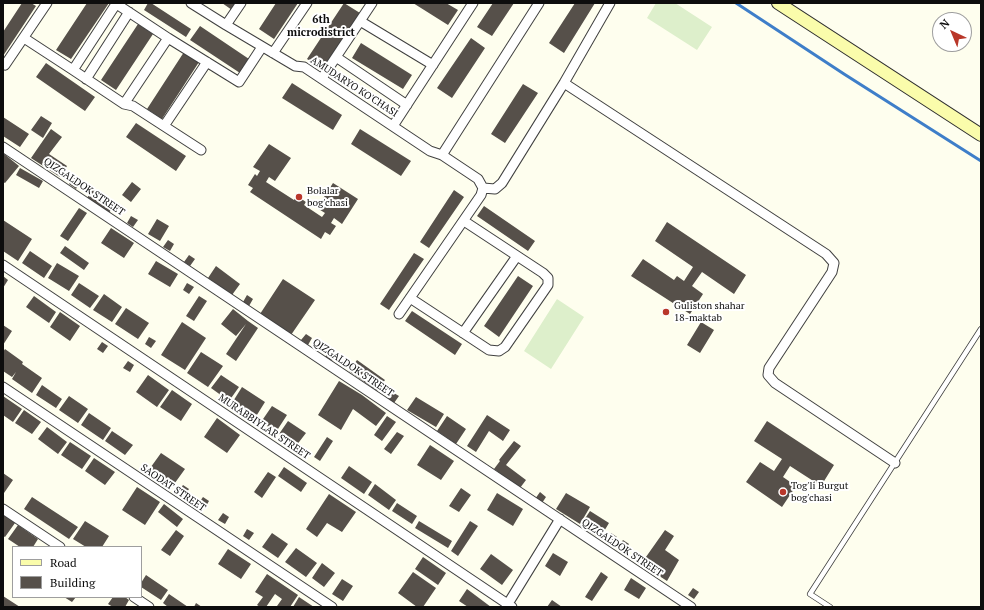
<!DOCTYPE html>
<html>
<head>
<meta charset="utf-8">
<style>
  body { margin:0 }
  #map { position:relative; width:984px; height:610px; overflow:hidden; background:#fefeee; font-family:"PT Serif",serif }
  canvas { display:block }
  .frame { position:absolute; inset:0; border:4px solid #0d0d0d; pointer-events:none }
  .legend { position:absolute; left:12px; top:546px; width:130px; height:52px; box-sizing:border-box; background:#fff; border:1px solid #9e9e9e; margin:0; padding:5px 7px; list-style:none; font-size:12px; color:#0d0d0d }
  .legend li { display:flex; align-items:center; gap:8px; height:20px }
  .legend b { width:20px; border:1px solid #9e9e9e }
  .north { position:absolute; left:932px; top:12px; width:40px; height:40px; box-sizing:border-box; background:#fff; border:1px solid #9e9e9e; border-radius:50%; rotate:316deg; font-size:11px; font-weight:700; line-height:16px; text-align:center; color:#0d0d0d }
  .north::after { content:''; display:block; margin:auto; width:14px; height:18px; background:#b93729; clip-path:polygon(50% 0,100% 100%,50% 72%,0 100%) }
</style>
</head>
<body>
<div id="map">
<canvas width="984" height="610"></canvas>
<div class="frame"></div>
<ul class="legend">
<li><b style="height:5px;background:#fafcab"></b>Road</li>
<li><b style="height:11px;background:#56504a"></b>Building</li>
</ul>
<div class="north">N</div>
</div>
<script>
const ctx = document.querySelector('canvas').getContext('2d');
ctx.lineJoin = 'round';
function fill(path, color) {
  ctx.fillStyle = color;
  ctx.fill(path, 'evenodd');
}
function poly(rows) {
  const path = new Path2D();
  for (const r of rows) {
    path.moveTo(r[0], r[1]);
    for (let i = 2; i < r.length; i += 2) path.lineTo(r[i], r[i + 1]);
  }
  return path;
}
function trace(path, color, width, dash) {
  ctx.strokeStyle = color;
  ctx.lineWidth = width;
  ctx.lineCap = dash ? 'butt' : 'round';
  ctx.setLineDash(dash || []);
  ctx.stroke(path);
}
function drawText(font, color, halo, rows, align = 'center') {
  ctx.font = font + ' "PT Serif",serif';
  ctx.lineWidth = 4;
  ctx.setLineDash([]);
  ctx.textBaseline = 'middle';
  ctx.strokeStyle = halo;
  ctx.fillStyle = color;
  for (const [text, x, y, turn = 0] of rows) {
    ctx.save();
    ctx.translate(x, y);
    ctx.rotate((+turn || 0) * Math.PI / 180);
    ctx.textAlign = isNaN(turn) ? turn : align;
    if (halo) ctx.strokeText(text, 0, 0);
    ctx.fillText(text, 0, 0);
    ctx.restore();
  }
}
fill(poly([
  [656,3,675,3,712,27,697,50,647,18],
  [557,299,584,317,551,369,524,351]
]), '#ddefcb');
trace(poly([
  [736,3,844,74,981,161]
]), '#3e7ec9', 3);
fill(poly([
  [22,3,31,3,36,6,3,56,3,32],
  [87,3,109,3,71,59,56,50],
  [148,3,151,3,191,29,186,37,144,10],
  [222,3,237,3,232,10],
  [276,3,298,3,274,39,259,29],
  [344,3,360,13,323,69,307,59],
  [413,3,446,3,458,10,448,25],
  [493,3,514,3,492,36,477,27],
  [575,3,595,3,564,53,549,43],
  [138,24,153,34,116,90,101,80],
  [200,26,249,59,240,73,190,40],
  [471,38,485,48,452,98,437,88],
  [361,43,412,75,403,89,352,58],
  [184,52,199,62,162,119,147,109],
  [46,63,95,97,85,111,36,77],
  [292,83,342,115,333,130,282,98],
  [523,84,538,93,505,143,491,134],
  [41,116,52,123,43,138,31,130],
  [3,117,29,134,20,147,3,136],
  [136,123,186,156,176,171,126,137],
  [51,129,62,137,49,154,67,166,60,177,31,158],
  [360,129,411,161,401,176,351,144],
  [269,144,291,158,275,181,269,177,266,182,294,200,297,196,306,202,304,205,322,217,325,213,317,208,333,183,358,199,342,224,334,218,331,223,336,226,330,235,325,232,321,239,250,192,253,188,248,185,255,174,257,176,260,171,253,167],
  [3,153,19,166,5,183,3,182],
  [20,168,43,181,39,188,16,175],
  [74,177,80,182,76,189,69,184],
  [132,182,141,189,131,202,122,195],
  [93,189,115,204,109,213,87,198],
  [454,190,464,197,429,248,420,242],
  [484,206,535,241,528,251,477,216],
  [79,208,87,213,68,241,60,236],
  [131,216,138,220,133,227,127,223],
  [157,219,169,226,160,241,148,234],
  [3,220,32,239,18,261,3,251],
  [667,222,746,275,734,294,702,272,692,286,703,294,690,314,631,276,643,259,674,280,677,276,684,281,693,267,655,241],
  [111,228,134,243,124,258,101,243],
  [168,240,174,244,170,251,163,247],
  [65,246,89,263,84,270,60,253],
  [30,251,52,266,44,278,22,263],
  [414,253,424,259,389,310,380,304],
  [189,255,195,259,190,266,184,262],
  [156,261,178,274,170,287,148,274],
  [57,263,79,276,69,291,48,278],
  [216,266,240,284,232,295,208,278],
  [3,276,8,280,3,288],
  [518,276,533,286,499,337,484,326],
  [283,279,315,300,291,335,260,314],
  [79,283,99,296,90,308,71,295],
  [187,283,194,287,189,294,183,290],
  [104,294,122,307,112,322,93,310],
  [247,295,253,299,249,306,243,302],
  [34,296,56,312,49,323,26,307],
  [199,296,207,301,194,321,186,316],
  [126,308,149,323,138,339,115,324],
  [233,309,248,321,258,328,236,361,226,354,246,324,236,336,221,324],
  [412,311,462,344,455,355,405,321],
  [60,312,80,326,70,341,50,327],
  [182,322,206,338,185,370,161,355],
  [701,322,714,330,700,353,687,345],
  [3,325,12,331,3,345],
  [306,334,312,338,308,345,301,340],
  [149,337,156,341,151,348,145,344],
  [102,342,108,346,103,353,97,349],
  [5,349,23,362,22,364,42,378,32,393,12,379,16,372,12,377,3,371,3,352],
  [330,350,336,354,332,361,325,357],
  [201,352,223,366,208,387,187,373],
  [357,360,385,380,377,391,349,371],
  [128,361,134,365,130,372,123,368],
  [148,375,169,390,157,407,136,392],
  [221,375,239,387,229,401,211,388],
  [339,381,362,395,386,413,376,426,353,409,341,430,318,415],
  [42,385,62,399,56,408,36,395],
  [242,387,265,402,255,418,232,403],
  [172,390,192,404,181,421,160,407],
  [392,392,399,396,394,403,388,399],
  [3,396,22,409,13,422,3,415],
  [69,396,88,409,78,423,59,410],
  [416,397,444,414,436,427,407,410],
  [272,406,287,415,276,432,261,422],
  [24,410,41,422,32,434,15,423],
  [89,413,111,428,103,440,81,425],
  [487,415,510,430,503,441,489,431,476,452,467,446],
  [387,416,396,422,382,441,374,435],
  [447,416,466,429,456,444,437,431],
  [217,418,240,435,227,453,204,437],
  [288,421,306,433,296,446,279,434],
  [767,421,834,465,821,486,790,466,783,477,796,486,782,507,746,482,760,462,774,471,782,459,754,441],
  [47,427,67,442,58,454,38,439],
  [112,431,133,445,125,455,105,441],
  [397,432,404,436,391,454,384,449],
  [327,437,333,441,320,461,314,457],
  [514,441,521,446,506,465,526,480,520,488,494,469,500,461,499,460],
  [70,442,91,456,82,469,61,455],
  [430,445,454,461,441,480,417,465],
  [161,453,185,469,172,487,148,471],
  [94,458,115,472,105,485,85,471],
  [349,466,372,482,364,494,341,478],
  [284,467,307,483,301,492,278,476],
  [268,472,276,477,262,498,254,492],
  [3,473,13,480,4,493,3,493],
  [375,484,396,500,389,510,368,495],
  [183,485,189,489,184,496,178,492],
  [137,487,160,502,145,525,122,510],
  [461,488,471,495,459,512,449,506],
  [540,492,546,497,542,503,535,499],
  [497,493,523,509,513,526,487,510],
  [566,493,590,507,580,524,556,509],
  [329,494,356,512,342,532,327,523,317,537,306,529],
  [32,497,78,527,69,539,24,509],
  [203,497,209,501,205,508,198,504],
  [397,503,417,516,412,524,392,511],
  [164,504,183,519,177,527,158,512],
  [590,511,609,523,600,538,580,526],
  [223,513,229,517,225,524,218,520],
  [3,514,15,523,5,537,3,536],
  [85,521,109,536,102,547,86,547,73,539],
  [419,521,452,541,448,548,415,528],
  [470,521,478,526,458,556,451,551],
  [18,525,38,539,33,547,20,547,8,539],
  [247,529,254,533,249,540,243,536],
  [176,530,184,536,170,556,161,550],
  [665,530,674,536,665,550,679,560,667,581,641,564],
  [272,533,288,544,278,558,262,547],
  [611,533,617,537,613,544,606,540],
  [623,540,629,544,624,551,618,547],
  [296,548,317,563,306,577,285,562],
  [228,549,251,564,241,579,218,564],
  [553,553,568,562,560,576,545,566],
  [491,554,513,570,502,585,480,569],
  [423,557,446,573,438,585,415,569],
  [322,563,335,573,324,587,312,578],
  [413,572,436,588,423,607,417,607,398,593],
  [601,572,608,577,592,601,585,597],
  [267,574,298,595,290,607,277,606,282,599,275,594,266,607,260,607,257,605,263,597,255,592],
  [146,575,168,590,161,600,141,587,141,583],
  [631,578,646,588,639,599,624,590],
  [342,579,353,586,343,601,332,594],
  [693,588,699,592,694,599,688,595],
  [467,589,491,607,468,607,459,601],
  [169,594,188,607,168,607,163,603],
  [3,596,20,607,3,607],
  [64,597,76,597,72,602],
  [113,597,125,597,129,600,125,607,113,607,108,604],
  [299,597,314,607,293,607],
  [552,600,562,607,547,607],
  [196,603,202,607,194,607]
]), '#56504a');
const service = poly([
  [830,607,810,594,981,329]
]);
const minor = poly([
  [115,3,168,38,239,82,262,47],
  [191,3,226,25,295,66,304,67,430,151,442,155,478,179,483,188,481,195,399,314],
  [360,21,433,65],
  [226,25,241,3],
  [24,38,73,70,124,104,133,106,201,150],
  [273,53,307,3],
  [336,57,407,105],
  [3,64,5,65,47,3],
  [73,70,116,4],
  [322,78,372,3],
  [86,79,129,12],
  [564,83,826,254,834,263,832,272,769,368,768,375,775,383,895,463],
  [124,104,168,38],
  [164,126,207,62],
  [393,126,473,3],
  [3,147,691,607],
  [442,155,539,3],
  [483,188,495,189,502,183,564,83,610,3],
  [3,265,512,607],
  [410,298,489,350,499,351,505,347,548,285,548,278,543,273,464,221],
  [463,333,517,256],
  [3,387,332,607],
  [3,509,60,547],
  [134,597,149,607],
  [506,607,560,519]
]);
const secondary = poly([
  [778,3,981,135]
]);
trace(service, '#404040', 6);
trace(minor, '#404040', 11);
trace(secondary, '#2f2f2f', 14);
trace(service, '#fff', 4.5);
trace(minor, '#fff', 9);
trace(secondary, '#fafcab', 12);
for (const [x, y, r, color] of [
  [299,197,4,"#b93729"],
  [666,312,4,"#b93729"],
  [783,492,4,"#b93729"]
]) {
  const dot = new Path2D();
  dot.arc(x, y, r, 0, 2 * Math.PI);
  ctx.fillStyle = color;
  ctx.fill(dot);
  trace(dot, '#fff', 1.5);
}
drawText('10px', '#0d0d0d', '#fff', [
  ["AMUDARYO KO'CHASI",354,87,33],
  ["QIZGALDOK STREET",84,187,34],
  ["QIZGALDOK STREET",353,368,34],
  ["MURABBIYLAR STREET",264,427,34],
  ["SAODAT STREET",173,488,34],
  ["QIZGALDOK STREET",622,548,34]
]);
drawText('10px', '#0d0d0d', '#fff', [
  ["Bolalar",307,191],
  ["bog'chasi",307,203],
  ["Guliston shahar",674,306],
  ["18-maktab",674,318],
  ["Tog'li Burgut",791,486],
  ["bog'chasi",791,498]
], 'left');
drawText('bold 11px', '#0d0d0d', '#fff', [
  ["6th",321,20],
  ["microdistrict",321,33]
]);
</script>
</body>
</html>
